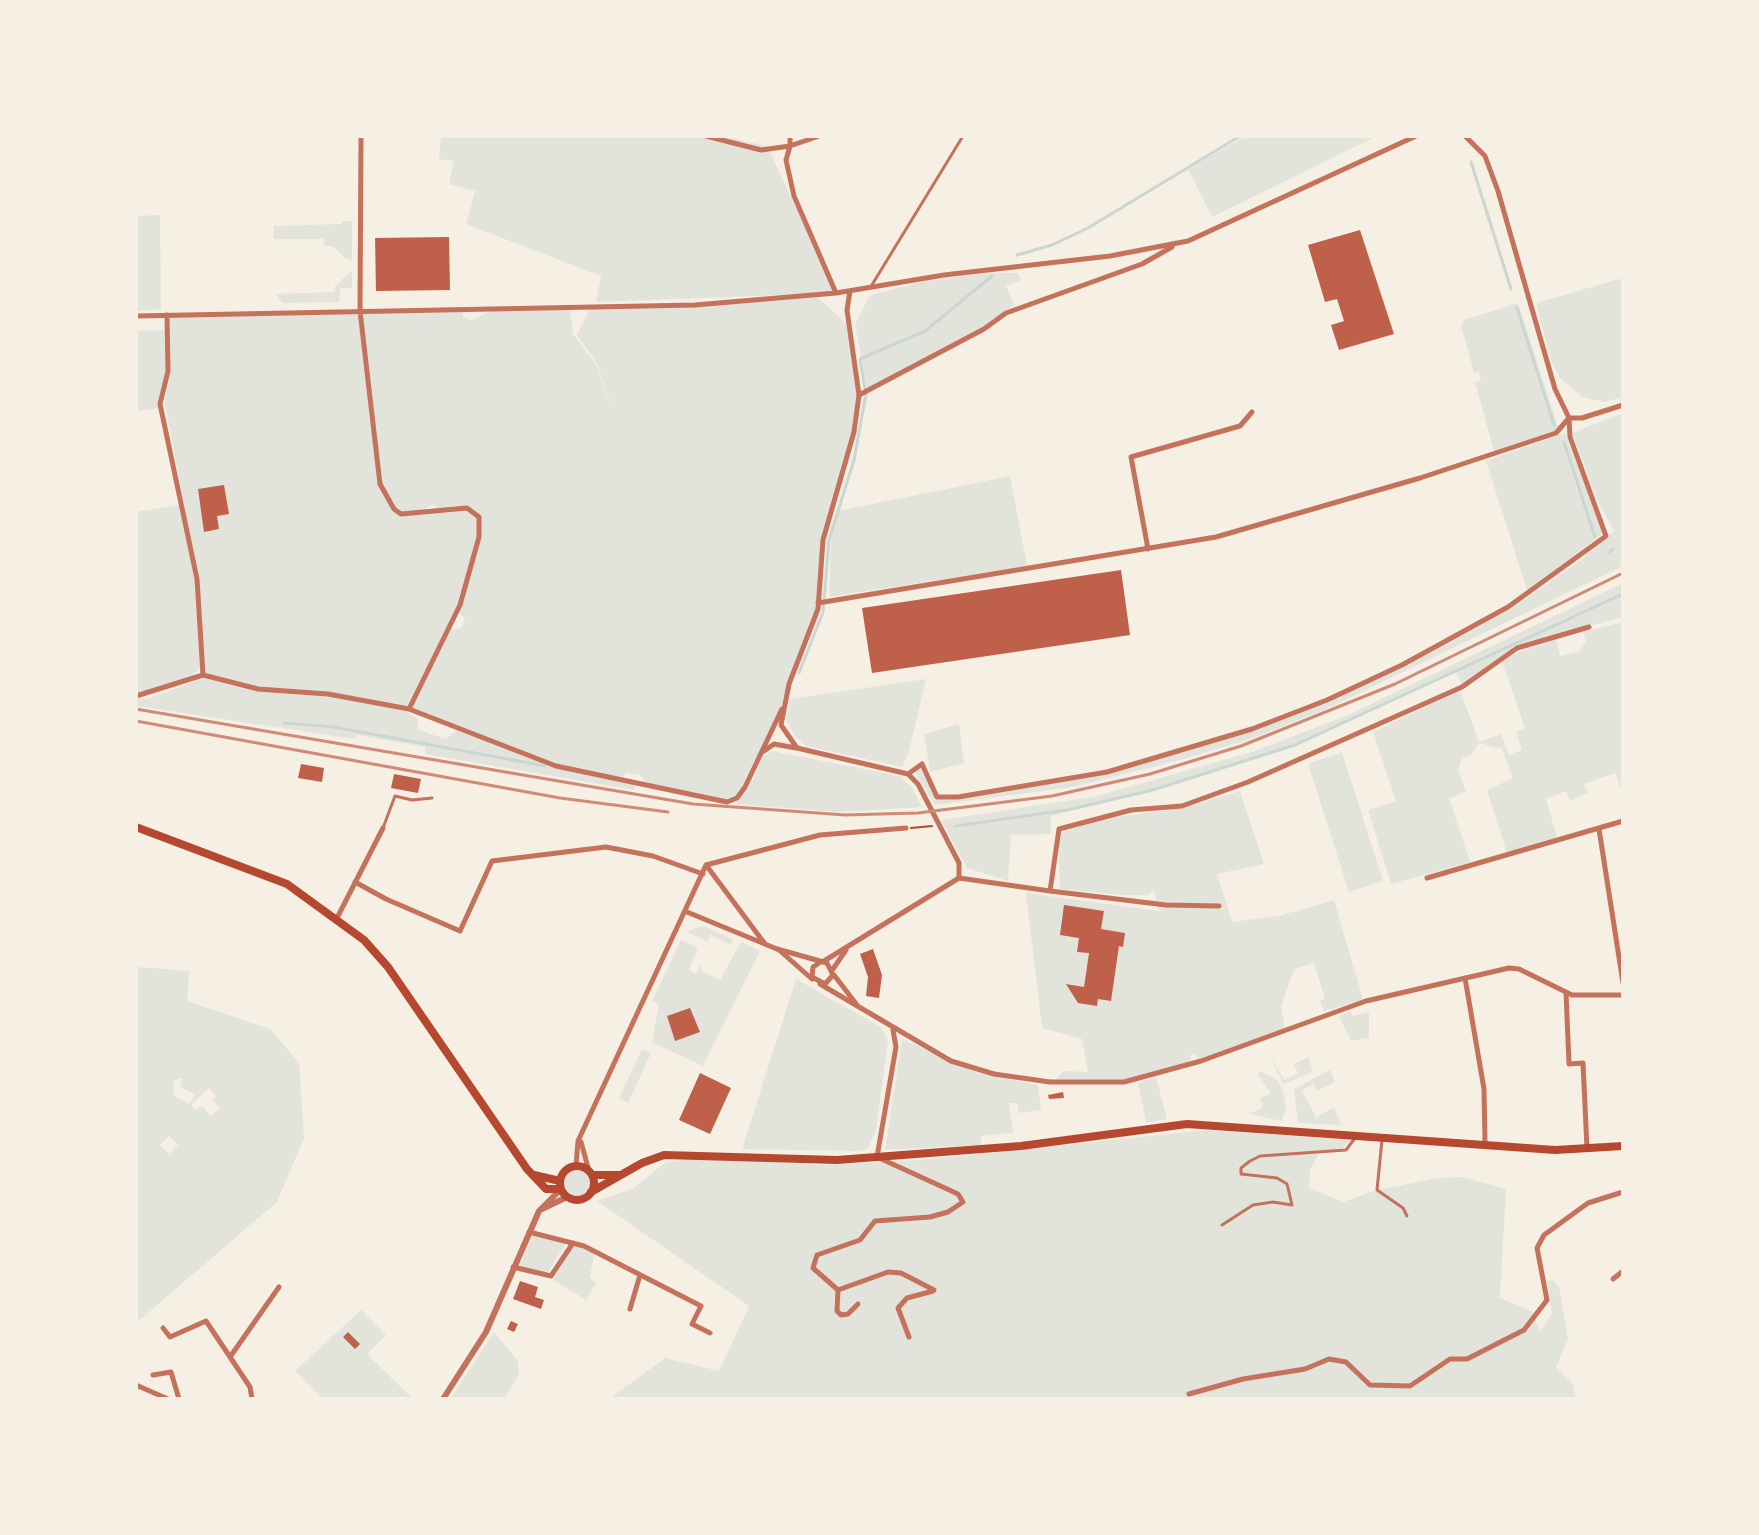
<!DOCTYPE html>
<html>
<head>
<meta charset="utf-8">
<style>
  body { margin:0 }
  #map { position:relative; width:1759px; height:1535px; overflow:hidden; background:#f6efe4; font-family:Arial,sans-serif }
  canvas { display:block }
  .frame { position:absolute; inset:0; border:138px solid #f6efe4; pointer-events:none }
</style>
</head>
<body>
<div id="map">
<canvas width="1759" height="1535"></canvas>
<div class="frame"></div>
</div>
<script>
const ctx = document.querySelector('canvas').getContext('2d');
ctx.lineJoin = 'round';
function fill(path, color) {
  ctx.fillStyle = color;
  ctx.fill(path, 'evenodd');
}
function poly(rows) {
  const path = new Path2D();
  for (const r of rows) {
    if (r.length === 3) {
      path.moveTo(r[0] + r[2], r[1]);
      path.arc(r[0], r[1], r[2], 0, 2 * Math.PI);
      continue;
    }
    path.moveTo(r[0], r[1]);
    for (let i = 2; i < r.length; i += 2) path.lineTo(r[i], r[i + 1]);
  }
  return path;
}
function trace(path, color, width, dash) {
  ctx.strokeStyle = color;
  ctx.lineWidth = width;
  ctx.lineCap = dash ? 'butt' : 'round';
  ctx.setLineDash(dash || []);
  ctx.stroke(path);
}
fill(poly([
  [441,136,722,136,767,146,836,293,596,302,601,276,466,224,475,191,449,184,454,161,439,159],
  [1246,136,1377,136,1212,217,1188,169],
  [160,215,161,309,136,311,136,216],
  [342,221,352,221,352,260,346,259,334,247,324,245,324,239,274,239,274,226,341,224],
  [352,270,352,288,340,288,339,302,283,303,278,298,276,294,335,292,335,286],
  [985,273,1018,273,1021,280,1006,286,1014,305,982,327,867,388,855,325,870,295,922,282],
  [1623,278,1623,397,1604,402,1582,397,1560,378,1551,360,1536,303],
  [816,296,848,325,858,395,850,449,822,540,816,609,781,708,736,797,727,801,647,784,640,775,628,773,619,778,557,764,410,708,448,631,462,627,465,619,459,612,480,537,480,517,468,507,439,509,433,504,422,511,402,512,395,508,381,483,361,312,463,310,463,316,471,321,492,310,570,309,573,334,596,365,616,419,597,364,577,335,590,308,695,307],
  [1518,303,1558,427,1554,431,1494,451,1475,382,1481,380,1479,372,1474,373,1461,325,1464,320],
  [358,313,379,484,401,515,467,510,477,518,478,537,459,605,408,707,329,693,258,688,204,674,198,579,165,403,169,371,170,317],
  [166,330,166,371,158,408,136,411,136,331],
  [1623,413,1623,566,1326,709,1253,738,1184,759,1073,787,935,805,916,774,915,770,923,768,937,798,957,799,1108,774,1251,732,1403,668,1510,610,1581,560,1614,531,1599,504,1572,433],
  [1565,433,1603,530,1600,536,1527,590,1486,461],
  [1010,476,1027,566,829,597,831,539,838,511],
  [179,505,195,580,200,668,189,678,136,693,136,512],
  [1623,583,1623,617,1516,645,1462,685,1456,672,1295,745,1191,780,1051,816,1051,834,1011,835,1008,881,967,868,941,820,1093,797,1252,752,1346,716],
  [1623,622,1623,794,1615,773,1584,784,1588,793,1570,801,1566,791,1546,799,1557,837,1507,853,1487,790,1513,778,1502,749,1479,743,1470,756,1462,758,1458,770,1466,792,1449,798,1470,862,1391,884,1368,810,1396,801,1373,732,1460,690,1479,742,1501,734,1509,755,1522,750,1516,732,1525,728,1501,659,1556,639,1560,656,1579,652,1586,642,1583,632],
  [204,678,242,689,328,696,403,710,418,719,418,730,446,739,457,730,550,764,635,785,634,790,425,754,426,747,356,735,355,739,136,706,136,699,147,699],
  [926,679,908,755,902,767,806,746,795,736,786,720,790,699],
  [959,724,964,763,930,772,924,734],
  [772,751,899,776,912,788,922,807,838,812,736,804,753,780,762,758],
  [1342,752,1383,881,1349,892,1308,764],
  [1240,791,1264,864,1217,874,1232,922,1279,916,1334,900,1363,1000,1324,1011,1320,1000,1325,999,1314,963,1294,969,1281,1007,1285,1028,1197,1060,1196,1054,1190,1055,1191,1062,1124,1080,1056,1080,1063,1071,1088,1072,1082,1039,1042,1028,1026,893,1159,911,1154,890,1148,895,1122,895,1060,889,1058,834,1100,819,1184,808],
  [704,926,734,940,731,945,711,935,707,942,686,931],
  [681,940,698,948,689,970,696,973,700,965,702,971,720,980,741,942,760,951,703,1066,652,1042,659,1005,652,1001],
  [136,957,139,967,189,971,187,1001,270,1029,299,1063,304,1138,277,1202,136,1323],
  [182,1078,180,1086,195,1095,189,1104,173,1095,174,1080],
  [209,1088,216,1096,213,1100,220,1108,211,1116,202,1106,195,1110,191,1105],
  [169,1136,178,1145,169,1154,160,1145],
  [796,979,881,1027,888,1040,876,1130,868,1148,861,1151,742,1149],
  [1350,1011,1353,1016,1369,1012,1369,1038,1351,1041,1339,1016],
  [902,1039,977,1073,1038,1085,1041,1110,1019,1113,1017,1103,1009,1103,1013,1133,981,1136,981,1145,885,1150],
  [642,1049,651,1053,628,1103,619,1098],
  [1268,1051,1284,1080,1298,1073,1294,1064,1308,1057,1313,1072,1283,1084],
  [1330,1070,1335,1082,1317,1091,1314,1084,1302,1090,1316,1118,1334,1107,1341,1125,1298,1123,1294,1089],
  [1261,1071,1277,1080,1283,1091,1286,1106,1282,1121,1249,1114,1263,1107,1260,1098,1271,1093,1257,1074],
  [1156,1077,1167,1119,1146,1123,1138,1083],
  [1207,1130,1351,1140,1343,1148,1319,1152,1310,1170,1309,1188,1343,1202,1377,1190,1438,1178,1462,1177,1506,1189,1500,1298,1532,1311,1540,1332,1552,1313,1547,1281,1553,1280,1559,1287,1568,1339,1556,1367,1573,1384,1576,1399,609,1399,665,1358,719,1371,749,1306,597,1201,634,1188,666,1162,700,1158,824,1165,921,1160],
  [577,1183,17],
  [533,1235,566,1243,547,1274,519,1267],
  [574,1245,585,1247,594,1255,590,1277,596,1284,586,1300,553,1280],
  [361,1310,386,1335,367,1354,413,1399,323,1399,295,1371],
  [494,1332,518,1361,519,1374,504,1399,450,1399]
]), '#e2e4dc');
trace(poly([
  [1471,162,1511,289],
  [1017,255,1052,245,1088,228,1240,136],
  [1517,308,1554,425],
  [1564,442,1595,537],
  [1610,552,1613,549],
  [799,673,823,612,829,540,854,460,866,394,860,359,925,331,992,276],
  [284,723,334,727,545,766],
  [956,826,1067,810,1149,791,1295,745,1623,594]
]), '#c9d6d2', 3);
fill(poly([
  [1360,230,1394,334,1339,350,1331,325,1344,321,1337,299,1325,302,1308,245],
  [449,237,450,290,376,291,375,238],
  [224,485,229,514,217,516,219,529,204,532,198,489],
  [1121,570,1130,635,872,673,862,608],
  [301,764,324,768,322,782,298,778],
  [394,774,421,779,418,793,391,788],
  [1064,905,1104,911,1101,929,1125,933,1123,947,1119,946,1111,1001,1098,999,1097,1006,1078,1003,1066,984,1084,987,1089,953,1077,952,1079,938,1060,935],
  [873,949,882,975,879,998,866,996,868,977,860,954],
  [690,1008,700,1032,675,1041,667,1016],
  [700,1073,731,1088,710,1134,679,1120],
  [1063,1092,1064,1098,1049,1099,1048,1095],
  [520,1281,538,1287,535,1297,544,1300,541,1309,513,1299],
  [511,1321,518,1324,514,1332,507,1329],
  [348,1332,360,1344,355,1349,343,1337]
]), '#bf614a');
trace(poly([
  [911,828,932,826]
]), '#b5482f', 2);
trace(poly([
  [870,288,963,136],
  [383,828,395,796,412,800,432,798],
  [1382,1140,1377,1190,1403,1208,1407,1216],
  [1222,1225,1253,1205,1273,1202,1292,1205,1287,1184,1277,1178,1241,1174,1241,1168,1250,1161,1260,1156,1346,1150,1355,1138]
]), '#c5725c', 3);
trace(poly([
  [361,136,360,311,380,484,394,509,401,514,467,508,479,517,479,537,460,605,409,709],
  [706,136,761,150,790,146,790,136],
  [819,136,790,146,786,160,794,196,836,293],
  [1465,136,1485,156,1498,191,1555,389,1569,418],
  [850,291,847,310,859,395,854,432,823,540,818,609,789,684,781,725,797,748,908,774,918,784,959,863,959,878],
  [167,315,168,371,160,404,197,579,203,675],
  [136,316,695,305,836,293,944,275,1110,256,1188,241,1416,136],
  [859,395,984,329,1006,313,1142,264,1172,247],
  [1569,418,1582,418,1623,405],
  [1148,549,1131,457,1240,426,1252,412],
  [818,603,1216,537,1420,478,1556,433,1568,419],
  [136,696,203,675,258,689,328,694,409,709,556,766,727,802,737,798,745,787,782,709],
  [764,751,774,744,796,748],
  [908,774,922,764,937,797,958,797,1107,772,1252,729,1327,700,1402,665,1508,607,1606,536,1570,437,1569,418],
  [1599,829,1623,983],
  [706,865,820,835,906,828],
  [706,865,765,944],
  [959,878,1050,891,1059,829,1131,810,1182,806,1248,782,1462,687,1517,648,1589,627],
  [1427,878,1623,821],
  [355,882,386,899,460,931,492,861,606,847,653,856,703,874],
  [1050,891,1166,905,1219,906],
  [687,912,777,949,827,963,833,975,825,984,812,977,813,967,819,963],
  [337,918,383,828],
  [778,949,812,979],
  [824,961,959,878],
  [833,969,846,950],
  [834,975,857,1005],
  [1465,978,1484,1089,1485,1143],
  [820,984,951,1061,994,1074,1050,1082,1124,1082,1201,1061,1366,1001,1509,968,1519,969,1572,995,1623,995],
  [1566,992,1569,1064,1583,1063,1587,1149],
  [893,1030,896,1047,877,1157,958,1194,963,1202,948,1212,930,1217,875,1221,860,1240,817,1255,813,1268,838,1290,888,1272,901,1273,934,1290],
  [581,1142,589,1171],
  [576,1166,578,1141,706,865],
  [529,1232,584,1246,701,1306,692,1324,710,1333],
  [513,1267,551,1276,573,1243],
  [1613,1279,1623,1271],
  [838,1290,837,1311,841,1315,848,1314,858,1304],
  [630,1309,640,1275],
  [163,1328,170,1337,206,1321,250,1387,252,1399],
  [909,1337,898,1308,907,1298,933,1291],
  [230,1357,279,1287],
  [153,1375,171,1372,179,1399],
  [136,1385,168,1399],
  [1189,1394,1243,1379,1305,1369,1329,1359,1346,1362,1370,1385,1410,1386,1450,1359,1467,1359,1524,1330,1547,1300,1537,1248,1544,1235,1588,1203,1623,1192]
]), '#c5725c', 5);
trace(poly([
  [542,1209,567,1197],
  [443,1399,486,1332,539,1211,561,1189]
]), '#c5725c', 6);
trace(poly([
  [136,827,287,884,364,940,388,967,527,1169,546,1189,561,1189],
  [577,1183,17],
  [534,1175,560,1181],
  [592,1175,620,1175],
  [591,1192,642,1163,664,1155,837,1160,1021,1146,1187,1124,1555,1150,1623,1146]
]), '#b5482f', 8);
trace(poly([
  [136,709,693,804,845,815,918,813,1052,796,1150,774,1241,746,1395,684,1623,573],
  [136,721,560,798,668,812]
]), '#cf8b77', 3);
</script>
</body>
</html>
